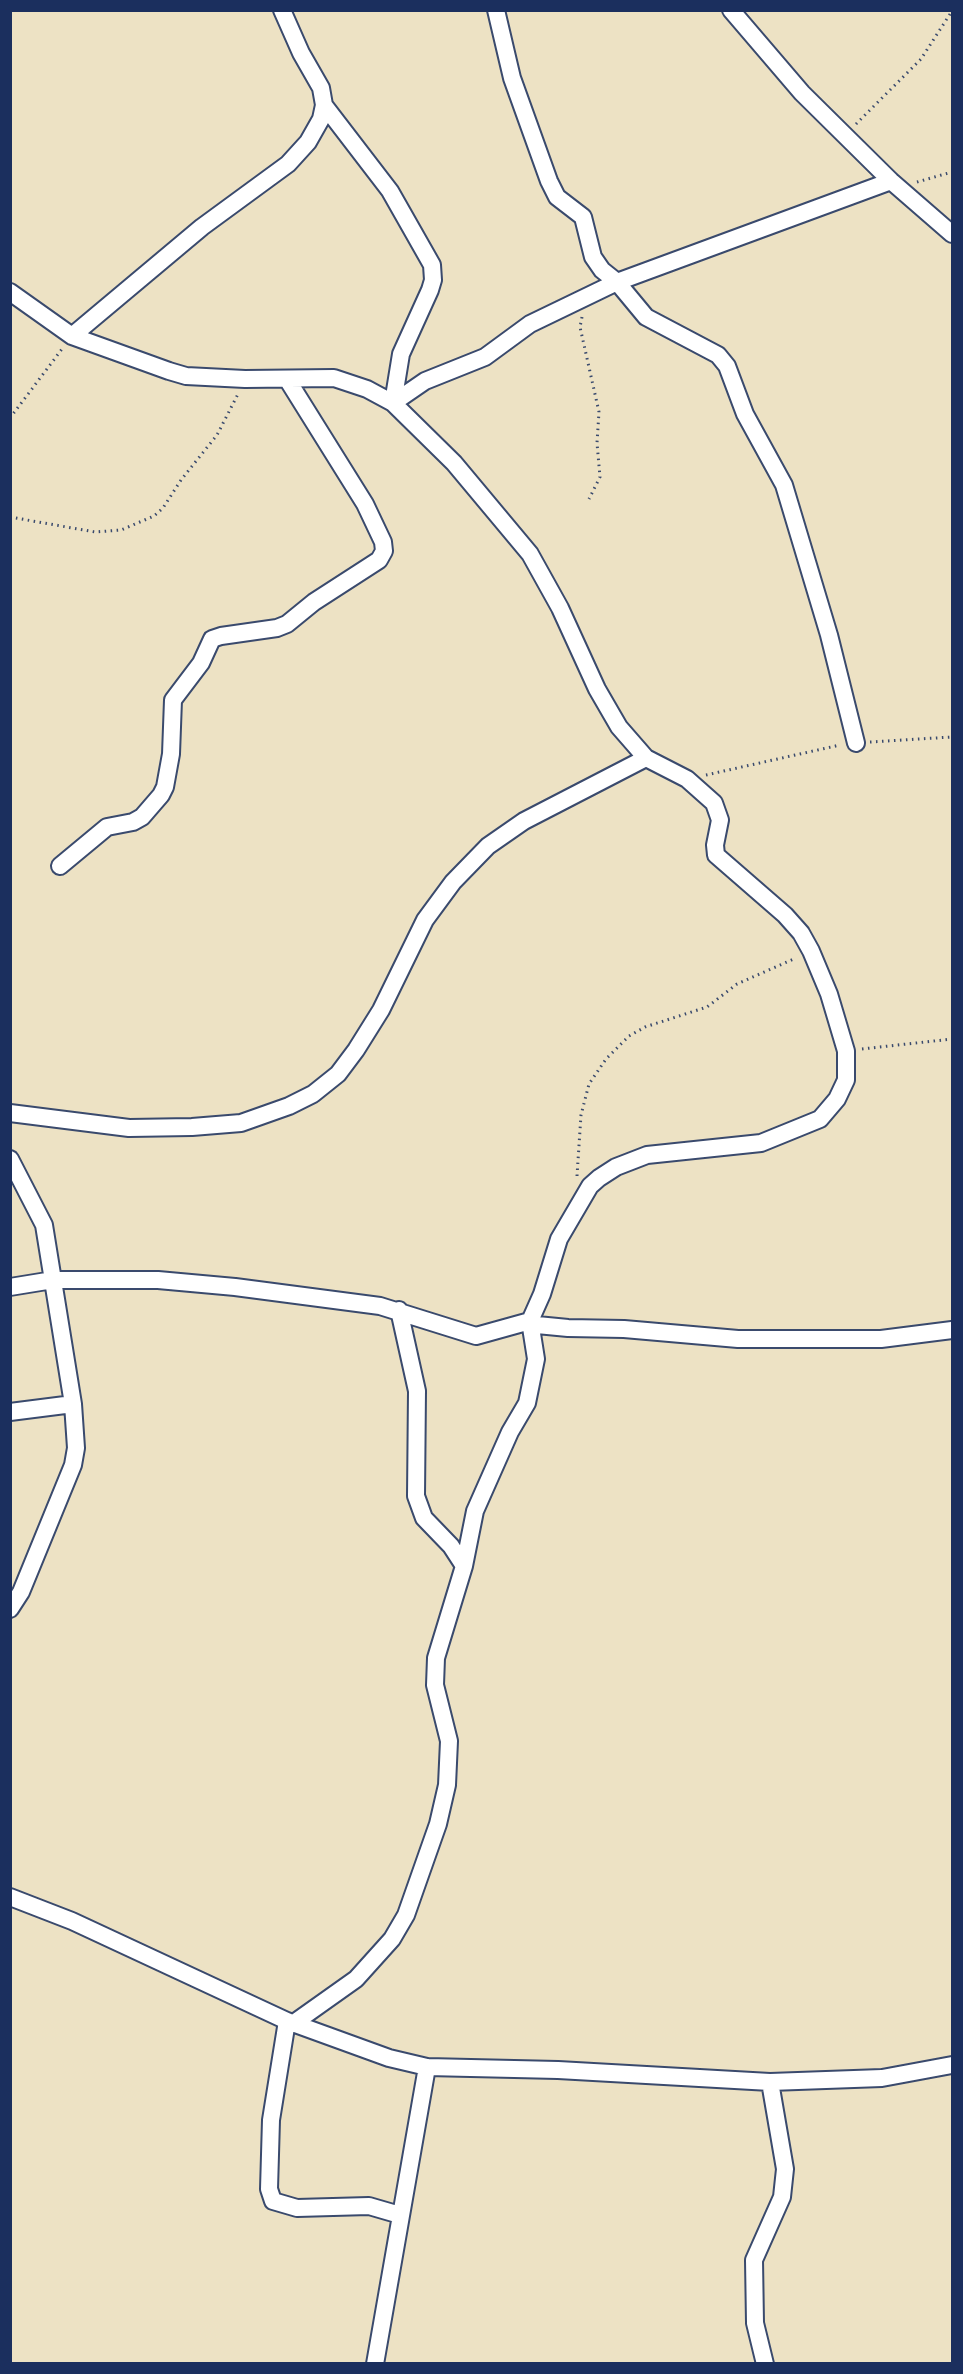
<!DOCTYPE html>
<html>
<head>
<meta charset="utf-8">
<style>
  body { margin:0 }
  #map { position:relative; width:963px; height:2374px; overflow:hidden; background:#ede2c4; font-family:"Playpen Sans",sans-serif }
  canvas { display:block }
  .frame { position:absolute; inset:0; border:12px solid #1b2f5e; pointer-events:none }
</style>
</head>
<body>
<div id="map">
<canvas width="963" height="2374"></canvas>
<div class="frame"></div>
</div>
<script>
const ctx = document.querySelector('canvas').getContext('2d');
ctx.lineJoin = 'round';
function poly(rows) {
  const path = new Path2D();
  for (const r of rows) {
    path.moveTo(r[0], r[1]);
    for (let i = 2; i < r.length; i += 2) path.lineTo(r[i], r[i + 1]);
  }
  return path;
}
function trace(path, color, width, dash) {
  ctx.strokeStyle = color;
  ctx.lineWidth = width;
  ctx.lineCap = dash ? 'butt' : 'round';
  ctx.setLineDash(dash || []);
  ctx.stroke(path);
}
const street = poly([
  [496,10,512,78,549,181,557,197,583,217,593,257,602,270,617,282,646,317,718,355,727,366,745,414,784,485,829,635,856,743],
  [731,10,802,93,891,181,952,234],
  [324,105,390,191,432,265,433,280,430,290,401,354,393,403],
  [10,292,72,336,169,371,186,376,245,379,334,378,367,389,393,403,454,463,530,554,560,608,597,689,619,727,646,758,687,779,714,803,720,820,715,845,716,855,785,915,801,933,811,951,829,994,846,1051,846,1080,837,1099,820,1119,761,1143,647,1155,616,1167,599,1178,590,1186,559,1239,542,1294,530,1321,537,1325,568,1328,624,1329,738,1339,881,1339,952,1330],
  [72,336,202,227,288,164,308,142,321,119,324,105,321,88,301,53,282,10],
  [393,403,425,381,485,357,530,324,617,282,891,181],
  [60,866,107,827,133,822,142,817,161,795,165,787,171,754,173,700,201,663,212,639,221,636,277,628,287,624,314,602,379,560,384,551,383,542,365,504,287,379],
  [10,1113,129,1128,192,1127,241,1123,289,1106,313,1094,338,1074,356,1050,381,1010,425,920,453,882,488,846,524,821,646,758],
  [10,1159,44,1225,73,1404,76,1448,73,1465,21,1592,10,1609],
  [10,1287,53,1280,158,1280,235,1287,380,1306,476,1336,530,1321,536,1359,527,1403,510,1432,475,1511,464,1566,436,1658,435,1685,449,1741,447,1785,438,1824,406,1915,392,1939,356,1979,294,2023],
  [399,1310,417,1391,416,1496,424,1518,451,1546,464,1566],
  [10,1412,73,1404],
  [10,1897,72,1921,287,2021,389,2058,427,2067,558,2070,770,2082,882,2078,952,2065],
  [287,2021,271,2120,269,2189,273,2201,297,2208,369,2206,400,2215],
  [375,2364,427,2067],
  [765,2364,755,2323,754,2260,782,2197,785,2169,770,2082]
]);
trace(street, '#3a4a6d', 20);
trace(poly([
  [856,124,921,59,952,11],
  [917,182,952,172],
  [582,317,580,327,599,412,597,443,600,477,589,499],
  [10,418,62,349],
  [10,517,95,532,121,530,154,516,163,508,181,480,217,435,238,394],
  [870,742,952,737],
  [706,775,840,745],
  [862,1049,952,1039],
  [577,1176,581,1115,589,1084,606,1059,629,1036,645,1027,707,1007,737,984,796,958]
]), '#3a4a6d', 3, [1.5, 4.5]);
trace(street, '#fff', 16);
</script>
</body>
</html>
